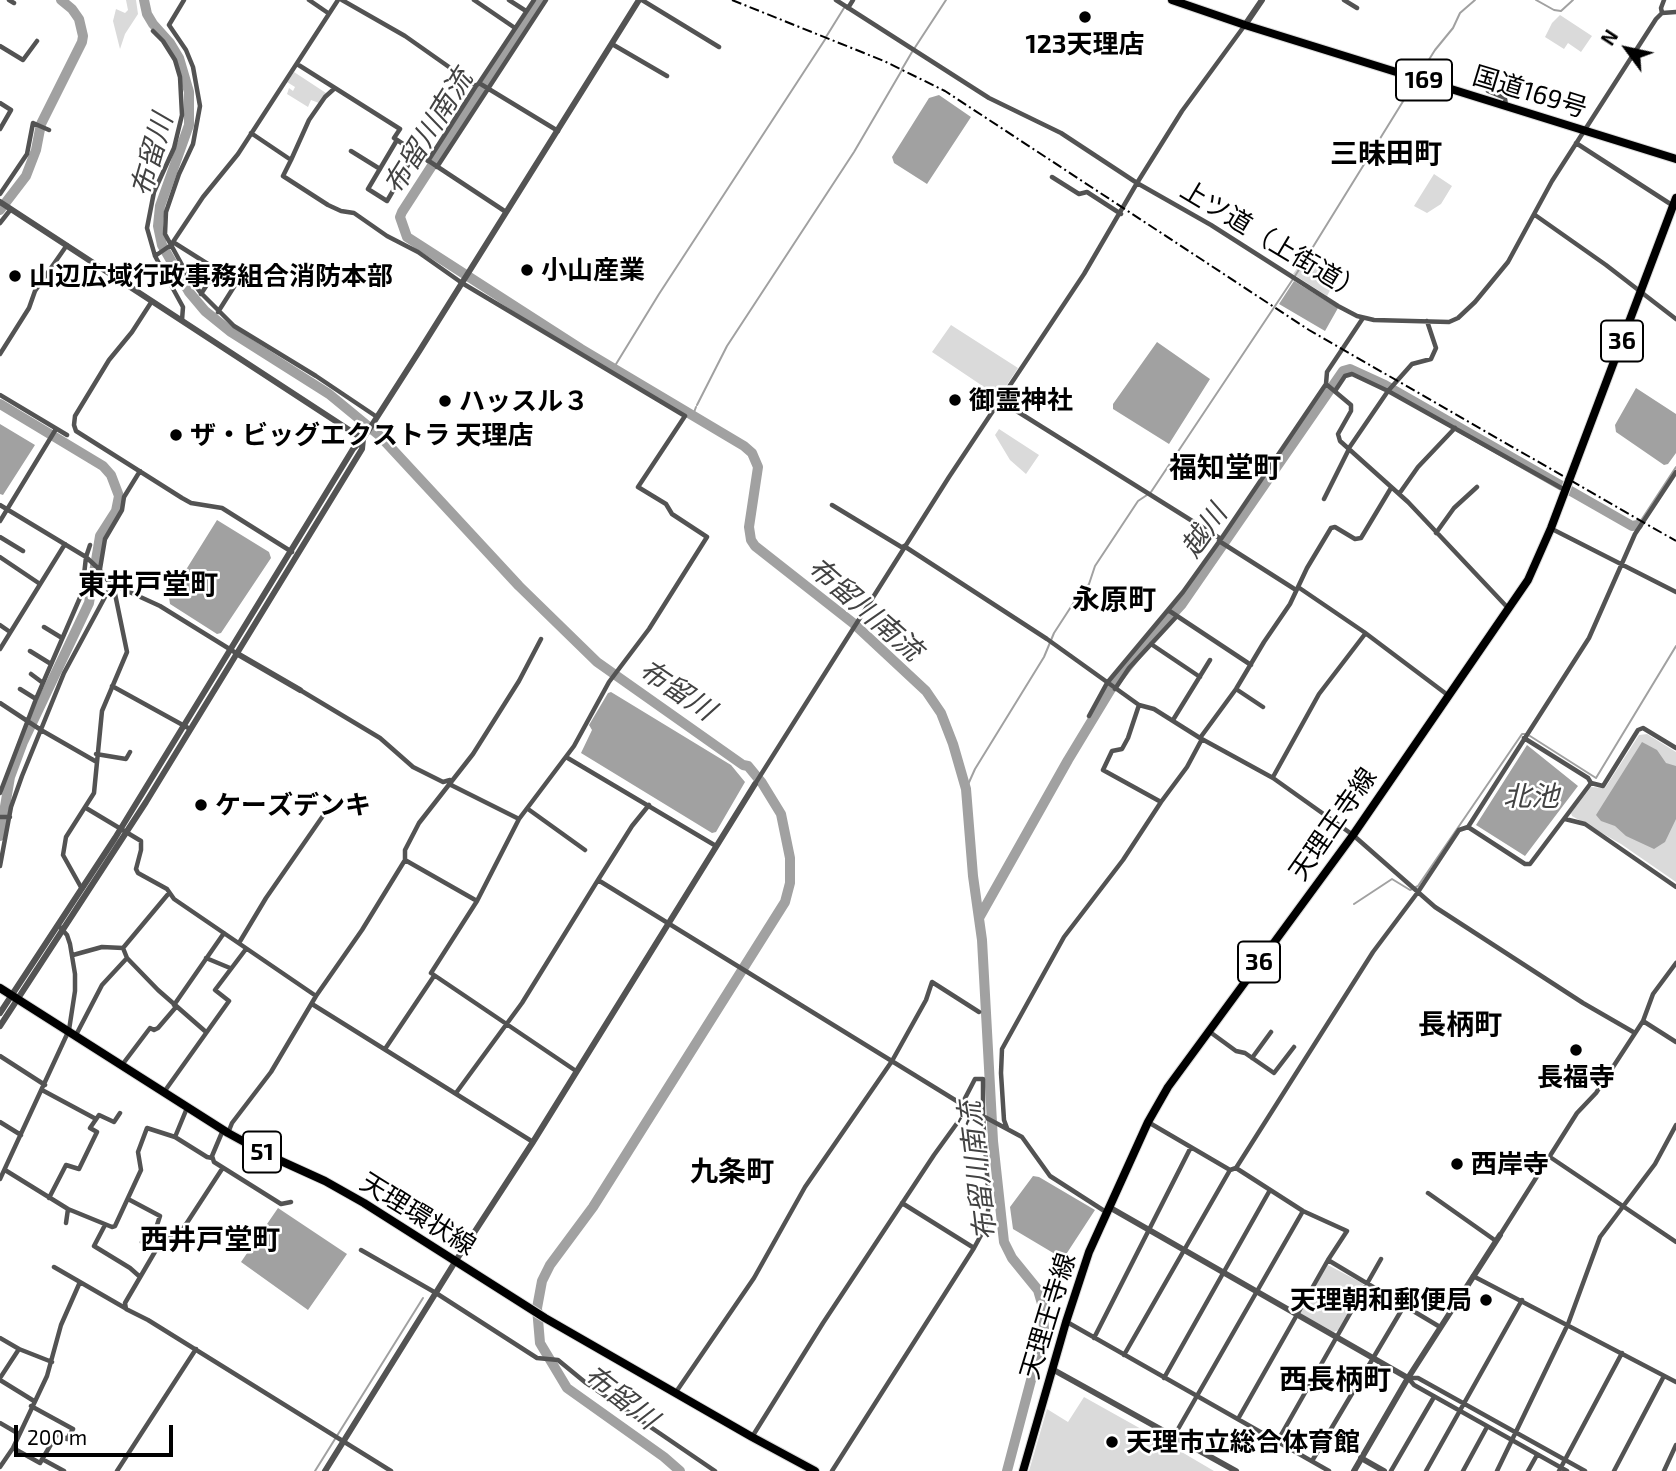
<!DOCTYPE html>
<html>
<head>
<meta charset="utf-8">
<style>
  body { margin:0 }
  #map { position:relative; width:1676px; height:1471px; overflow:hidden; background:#fff; font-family:"Exo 2",sans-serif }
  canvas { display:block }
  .north { position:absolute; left:1592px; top:14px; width:70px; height:70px; -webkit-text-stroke:5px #fff; paint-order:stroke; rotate:303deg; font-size:19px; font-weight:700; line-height:28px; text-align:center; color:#000 }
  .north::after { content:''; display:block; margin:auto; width:24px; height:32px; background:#000; clip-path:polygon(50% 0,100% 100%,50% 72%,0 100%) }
  .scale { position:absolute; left:14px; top:1425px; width:159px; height:32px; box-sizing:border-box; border:4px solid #000; border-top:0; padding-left:9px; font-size:21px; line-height:24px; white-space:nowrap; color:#000; -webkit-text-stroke:5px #fff; paint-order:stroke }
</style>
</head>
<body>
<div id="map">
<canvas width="1676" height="1471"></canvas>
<div class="north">N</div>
<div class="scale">200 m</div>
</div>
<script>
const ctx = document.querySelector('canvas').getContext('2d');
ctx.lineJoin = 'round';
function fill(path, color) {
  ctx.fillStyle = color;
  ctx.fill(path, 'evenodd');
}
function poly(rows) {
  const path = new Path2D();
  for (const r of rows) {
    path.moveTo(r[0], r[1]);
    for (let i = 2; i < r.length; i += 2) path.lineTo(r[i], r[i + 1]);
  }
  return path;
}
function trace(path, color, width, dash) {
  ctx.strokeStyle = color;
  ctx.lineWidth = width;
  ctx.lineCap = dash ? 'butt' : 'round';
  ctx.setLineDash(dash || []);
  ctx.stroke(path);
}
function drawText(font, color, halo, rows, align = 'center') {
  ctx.font = font + ' "Exo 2","Noto Sans JP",sans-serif';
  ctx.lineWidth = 5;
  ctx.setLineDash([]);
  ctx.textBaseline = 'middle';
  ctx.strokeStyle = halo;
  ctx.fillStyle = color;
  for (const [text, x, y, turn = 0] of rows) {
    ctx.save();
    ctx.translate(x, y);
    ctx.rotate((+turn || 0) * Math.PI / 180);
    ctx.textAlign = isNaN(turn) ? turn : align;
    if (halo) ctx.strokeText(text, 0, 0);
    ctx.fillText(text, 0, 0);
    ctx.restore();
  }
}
fill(poly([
  [126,0,136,0,138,14,125,34,120,49,113,21,116,9,125,13,128,10],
  [1560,15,1592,36,1581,52,1568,43,1564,49,1545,37,1552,23],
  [294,72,326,93,319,103,311,100,308,107,287,94,289,88,293,91,295,87,287,82],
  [1434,174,1452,186,1441,204,1427,213,1414,206],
  [1303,260,1336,279,1327,296,1293,274],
  [951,325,1018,368,999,397,932,352],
  [999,429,1039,455,1026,474,1010,460,995,435],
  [1647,734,1676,752,1676,882,1621,844,1572,816,1571,813,1591,787,1605,788,1639,735],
  [1326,1264,1362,1283,1365,1287,1341,1329,1334,1332,1299,1313],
  [1084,1397,1168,1444,1214,1471,1029,1471,1047,1409,1068,1422]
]), '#dadada');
fill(poly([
  [939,95,971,117,927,184,894,163,892,157,929,98],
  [1294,281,1338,308,1325,331,1279,304],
  [1157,342,1210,379,1169,444,1113,409,1113,404],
  [1636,388,1676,414,1676,453,1668,464,1664,465,1616,432,1615,425],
  [0,424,35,445,3,495,0,494],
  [217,520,269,552,271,558,221,633,217,634,170,604,169,597],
  [611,692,731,765,745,782,716,832,712,833,581,753,592,730,589,725,608,693],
  [1642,742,1657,750,1666,763,1676,766,1676,819,1665,842,1654,849,1626,836,1615,826,1601,821,1596,815],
  [1527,745,1578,786,1525,856,1476,825],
  [1033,1176,1039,1177,1095,1210,1065,1256,1060,1257,1013,1229,1010,1207],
  [278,1208,347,1254,308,1310,241,1262]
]), '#a1a1a1');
trace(poly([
  [1536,0,1554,10,1561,11,1573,0],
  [826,37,844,8],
  [914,49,946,0],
  [902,69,912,52],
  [1418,77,1435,50,1453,28,1460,13,1475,0],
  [613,369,659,294,826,38],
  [697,405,727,346,854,152,902,70],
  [693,415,696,407],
  [1151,492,1295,276,1415,82],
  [1638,525,1676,467],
  [1530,736,1596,778,1676,646],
  [966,789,975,769,1044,657,1054,633,1078,596,1089,584,1095,566,1138,501,1147,495],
  [1354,904,1392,879,1410,890,1418,886,1522,734,1525,734],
  [315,1471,423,1298]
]), '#a1a1a1', 2);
trace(poly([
  [144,0,147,14,153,24,170,43,179,58,189,92,189,125,160,206,158,226,162,245,189,292,205,311,231,332,329,394,380,436,519,586,597,662,743,765,748,766,762,783,781,814,790,858,790,883,785,902,593,1207,550,1265,542,1281,537,1308,540,1343,567,1388,664,1457,680,1471],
  [539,0,402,212,400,217,407,237,581,349,744,446,752,453,758,467,749,527,751,540,755,546,853,623,926,691,941,713,953,744,966,789,973,876,982,940,993,1141,1004,1242,1012,1258,1038,1290,1043,1307,1044,1331,1007,1471],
  [0,210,26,176,36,150,41,124,82,42,83,36,79,19,72,9,61,0],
  [0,404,103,466,111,475,119,496,116,511,100,536,89,603,23,742,10,777,0,836],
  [979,918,1068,760,1114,684,1147,642,1182,604,1343,371,1350,369,1385,385,1632,526,1638,525]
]), '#a1a1a1', 10);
const primary = poly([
  [0,988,228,1133,270,1156,325,1181,364,1203,545,1318,752,1437,815,1471],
  [1023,1471,1066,1322,1089,1252,1148,1122,1168,1087,1353,835,1528,580,1551,528,1676,198]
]);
const trunk = poly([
  [1172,0,1245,25,1676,159]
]);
trace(primary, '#dbdbdb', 10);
trace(trunk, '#dbdbdb', 10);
trace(poly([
  [9,0,14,3],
  [184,0,169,25,186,50,193,67,200,106,193,144,179,174,166,212,165,234,187,274,200,292,234,326,316,376,377,417],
  [309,0,328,13],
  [342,0,405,36,476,86,479,83,558,131],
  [474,0,515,28],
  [509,0,526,11],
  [642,0,719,47],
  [836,0,989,98,1061,133,1137,183,1211,225,1338,306,1357,316,1374,320,1449,322,1458,318,1475,302,1508,262,1552,181,1656,19,1662,13],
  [1344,0,1357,8],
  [1664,0,1661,8,1662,13,1676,12],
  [848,8,853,0],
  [153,31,163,41,175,60,180,77,182,115,174,148,154,192,147,228,155,256,183,307,182,320],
  [612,44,667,76],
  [0,46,23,60,37,41],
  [297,64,400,129,394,138,506,212],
  [479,83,534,0],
  [1488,91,1505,98,1506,106],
  [0,103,11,110,0,129],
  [251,133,291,160,283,176,328,205,341,211,354,213,387,236,418,252,462,283,685,416,638,487,666,504,672,514,707,537,649,629,609,682,574,746,519,819,477,901,431,973,576,1071],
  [397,140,368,189,387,201,415,153],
  [1576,143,1672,205],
  [351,151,380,169],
  [291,160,309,120,325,97,335,88],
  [428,161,476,86],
  [437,167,546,0],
  [1052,177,1079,194,1087,192,1121,214],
  [0,194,27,154,33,123,49,130],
  [1535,215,1606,265,1676,319],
  [0,223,11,209],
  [173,242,238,283],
  [155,256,171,245,203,197,238,154,338,0],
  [201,294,217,269],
  [152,301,132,332,109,360,75,416,74,425,76,431,182,498,191,503,222,508,292,552],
  [218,312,237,282],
  [0,354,29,308,35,291,67,245],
  [1326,384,1351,405,1351,411,1338,434,1340,441,1408,502,1508,608],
  [1335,391,1345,376,1352,374,1388,391,1565,490],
  [0,395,67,435],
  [999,400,1221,539],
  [1349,448,1388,391,1412,364,1431,359,1436,348,1427,321],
  [1399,494,1418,467,1455,428],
  [1324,499,1349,449],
  [0,505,86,557,100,570,114,589,127,652,102,711,94,793,66,837,63,855,82,889],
  [832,505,903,548],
  [0,521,56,429],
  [1552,529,1676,592],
  [1436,533,1454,508,1477,487],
  [0,537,23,551],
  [1219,541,1296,590],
  [904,546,1047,639,1139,705,1154,709,1200,738,1273,778,1353,835,1435,907,1583,1003,1635,1033],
  [0,557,40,584],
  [100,569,105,539,122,510,124,497,140,471],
  [112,584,160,606,236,653],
  [1298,587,1364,632,1449,696],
  [1168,610,1251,665],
  [0,625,10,632],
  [44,627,62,638],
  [1151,644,1200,677],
  [0,649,65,544],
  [30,651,51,664],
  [31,674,43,683],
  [112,686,190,729],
  [20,689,36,699],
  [1115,689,1129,668,1177,616],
  [1236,689,1263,707],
  [300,690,380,738,413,767,443,782,450,780],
  [0,703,41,730,95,761],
  [1139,705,1128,738,1122,749,1112,751,1103,770,1161,802],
  [1089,716,1107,683,1183,592,1221,539,1326,384,1327,372,1363,318],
  [1173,720,1210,660],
  [1200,738,1236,689,1264,642,1290,604,1307,568,1331,528,1335,527,1355,539,1361,538,1391,488],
  [1524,738,1588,778,1591,783,1603,786,1638,730,1643,728,1676,748],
  [96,754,126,759,130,752],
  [566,757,716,846],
  [1273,777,1319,694,1365,634],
  [451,781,451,785,519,819],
  [755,784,949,477,1084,274,1137,183,1182,111,1245,25],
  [0,793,36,699,82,593,86,557,90,545],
  [86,808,141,841,141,850,136,869,138,873,167,889,174,899,316,996],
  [528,809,585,850],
  [0,817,10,817],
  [1565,819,1585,824,1676,887],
  [1468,827,1525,864,1530,864,1591,783],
  [405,860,477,901],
  [0,866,11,807,22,776,64,673,112,584],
  [598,880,968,1108,1022,1137,1050,1176,1106,1212],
  [239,943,266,898,327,810],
  [123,948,127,958,158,990,206,1032],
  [123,948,169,893],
  [73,955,102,947,123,948],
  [206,958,230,968],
  [312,1004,533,1142],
  [174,1005,224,933],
  [1643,1021,1676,1042],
  [1210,1032,1236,1051,1245,1053,1274,1073,1294,1047],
  [76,1035,102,985,127,958],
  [385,1049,434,976],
  [0,1056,45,1085],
  [1252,1058,1271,1032],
  [122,1065,150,1028,154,1030,158,1028,176,1007],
  [42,1090,96,1119],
  [164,1092,229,1001,215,990,246,949],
  [456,1093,522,1003,598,880,632,826,649,805],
  [187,1108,175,1137,207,1157,212,1158],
  [0,1122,21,1135],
  [1148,1122,1230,1170,1236,1168,1303,1211,1347,1231,1328,1260,1238,1419],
  [1007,1128,1004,1120,1001,1073,1002,1049,1064,937,1123,860,1161,802,1187,767,1202,739],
  [223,1130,212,1156,214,1162,281,1204,291,1202],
  [228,1133,232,1123,271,1072,316,996,362,930,405,860,405,850,419,823,473,754,519,681,541,639],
  [1550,1157,1676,1242],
  [1236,1168,1373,952,1418,892,1459,830,1468,827,1589,638,1635,534,1676,472],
  [5,1170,68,1209,66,1223],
  [0,1179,69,1030,75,991,75,974,70,944,67,935,58,925],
  [1428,1193,1496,1241],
  [49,1198,66,1165,79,1169,97,1132,90,1128,99,1115,114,1122,120,1113],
  [128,1199,160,1216,154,1234],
  [902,1203,974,1248],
  [68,1209,112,1227,115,1226,141,1170,138,1152,147,1128,175,1137],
  [105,1225,94,1246,130,1268,139,1276],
  [1500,1235,1577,1113,1596,1093,1643,1021,1653,994,1676,963],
  [163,1238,125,1303,126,1309,148,1320,391,1471],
  [142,1242,149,1232,163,1238,175,1238,179,1235,222,1169],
  [361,1250,436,1293,537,1358,558,1360,586,1383,715,1471],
  [1328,1260,1440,1327],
  [54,1267,125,1308],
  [1473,1276,1676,1382],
  [1067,1322,1329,1471],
  [0,1338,19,1349],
  [1094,1338,1191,1147],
  [1124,1355,1230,1170],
  [0,1378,19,1349,52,1362],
  [1164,1378,1270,1190],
  [1408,1378,1418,1378,1585,1471],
  [1409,1379,1414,1385,1567,1471],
  [0,1380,34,1401],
  [676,1392,754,1278,805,1187,892,1061,926,1000,932,982,979,1012],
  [0,1423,19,1434],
  [1174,1436,1303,1211],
  [752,1437,823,1323,934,1155,968,1108],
  [1277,1442,1381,1259],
  [13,1448,40,1463,57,1434,67,1439,73,1429,31,1406],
  [42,1459,64,1471],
  [1312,1461,1404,1306],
  [0,1467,13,1448,47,1376,61,1325,80,1282],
  [117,1471,196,1349],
  [832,1471,974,1248,986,1226,989,1203,983,1117,983,1079,975,1079,962,1104],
  [1391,1471,1434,1397],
  [1426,1471,1522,1300],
  [1463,1471,1487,1427],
  [1497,1471,1568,1324,1600,1237,1655,1164,1676,1125],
  [1528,1471,1537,1455],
  [1559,1471,1622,1353],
  [1614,1471,1664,1376],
  [1664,1471,1676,1445]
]), '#535353', 4.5);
trace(poly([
  [1245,25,1262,0],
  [0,202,363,439],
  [236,653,300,690],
  [0,1013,115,838,353,449,363,439,420,350,639,0],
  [0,1026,146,802,362,449,363,439],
  [1109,1207,1408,1378],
  [1052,1369,1236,1471],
  [1361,1458,1384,1471],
  [325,1471,455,1262,533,1142,755,784],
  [1354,1471,1408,1378,1500,1235]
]), '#535353', 6);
trace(primary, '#000', 8);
trace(trunk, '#000', 8);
trace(poly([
  [732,0,884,61,945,91,1309,330,1676,541]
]), '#000', 2, [10, 3.5, 2, 3.5]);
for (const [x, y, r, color] of [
  [1085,17,7,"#000"],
  [527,270,7,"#000"],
  [15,276,7,"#000"],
  [955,400,7,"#000"],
  [445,401,7,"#000"],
  [176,435,7,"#000"],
  [201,805,7,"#000"],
  [1576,1050,7,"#000"],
  [1457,1164,7,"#000"],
  [1486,1300,7,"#000"],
  [1112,1442,7,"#000"]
]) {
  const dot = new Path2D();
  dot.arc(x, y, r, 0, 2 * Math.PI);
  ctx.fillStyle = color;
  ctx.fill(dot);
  trace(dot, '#fff', 2.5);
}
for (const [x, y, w] of [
  [1424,80,56],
  [1622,341,42],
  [1259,962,42],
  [262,1152,38]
]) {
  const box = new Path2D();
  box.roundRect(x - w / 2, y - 20.5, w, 41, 5);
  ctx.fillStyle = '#fff';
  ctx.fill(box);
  trace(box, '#000', 2);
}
drawText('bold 24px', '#000', null, [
  ["169",1424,80],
  ["36",1622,341],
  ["36",1259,962],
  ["51",262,1152]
]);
drawText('bold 26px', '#000', '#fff', [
  ["123天理店",1085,44,"center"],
  ["小山産業",541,270],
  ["山辺広域行政事務組合消防本部",29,276],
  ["御霊神社",969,400],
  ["ハッスル３",459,401],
  ["ザ・ビッグエクストラ 天理店",190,435],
  ["ケーズデンキ",215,805],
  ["長福寺",1576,1077,"center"],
  ["西岸寺",1471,1164],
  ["天理朝和郵便局",1472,1300,"right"],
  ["天理市立総合体育館",1126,1442]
], 'left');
drawText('26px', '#000', '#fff', [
  ["国道169号",1530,92,17],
  ["上ツ道（上街道）",1272,241,31],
  ["天理王寺線",1333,824,-55],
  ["天理環状線",418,1214,32],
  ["天理王寺線",1048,1316,-73]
]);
drawText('italic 28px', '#424242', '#fff', [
  ["布留川南流",428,132,-58],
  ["布留川",152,155,-74],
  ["越川",1204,531,-55],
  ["布留川南流",865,609,41],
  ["布留川",677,690,34],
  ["北池",1531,797],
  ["布留川南流",978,1171,-97],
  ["布留川",621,1397,38]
]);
drawText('bold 28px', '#000', '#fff', [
  ["三昧田町",1386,154],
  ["福知堂町",1225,468],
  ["東井戸堂町",148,585],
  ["永原町",1114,600],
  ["長柄町",1460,1025],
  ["九条町",732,1172],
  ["西井戸堂町",210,1240],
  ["西長柄町",1335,1380]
]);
</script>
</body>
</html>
